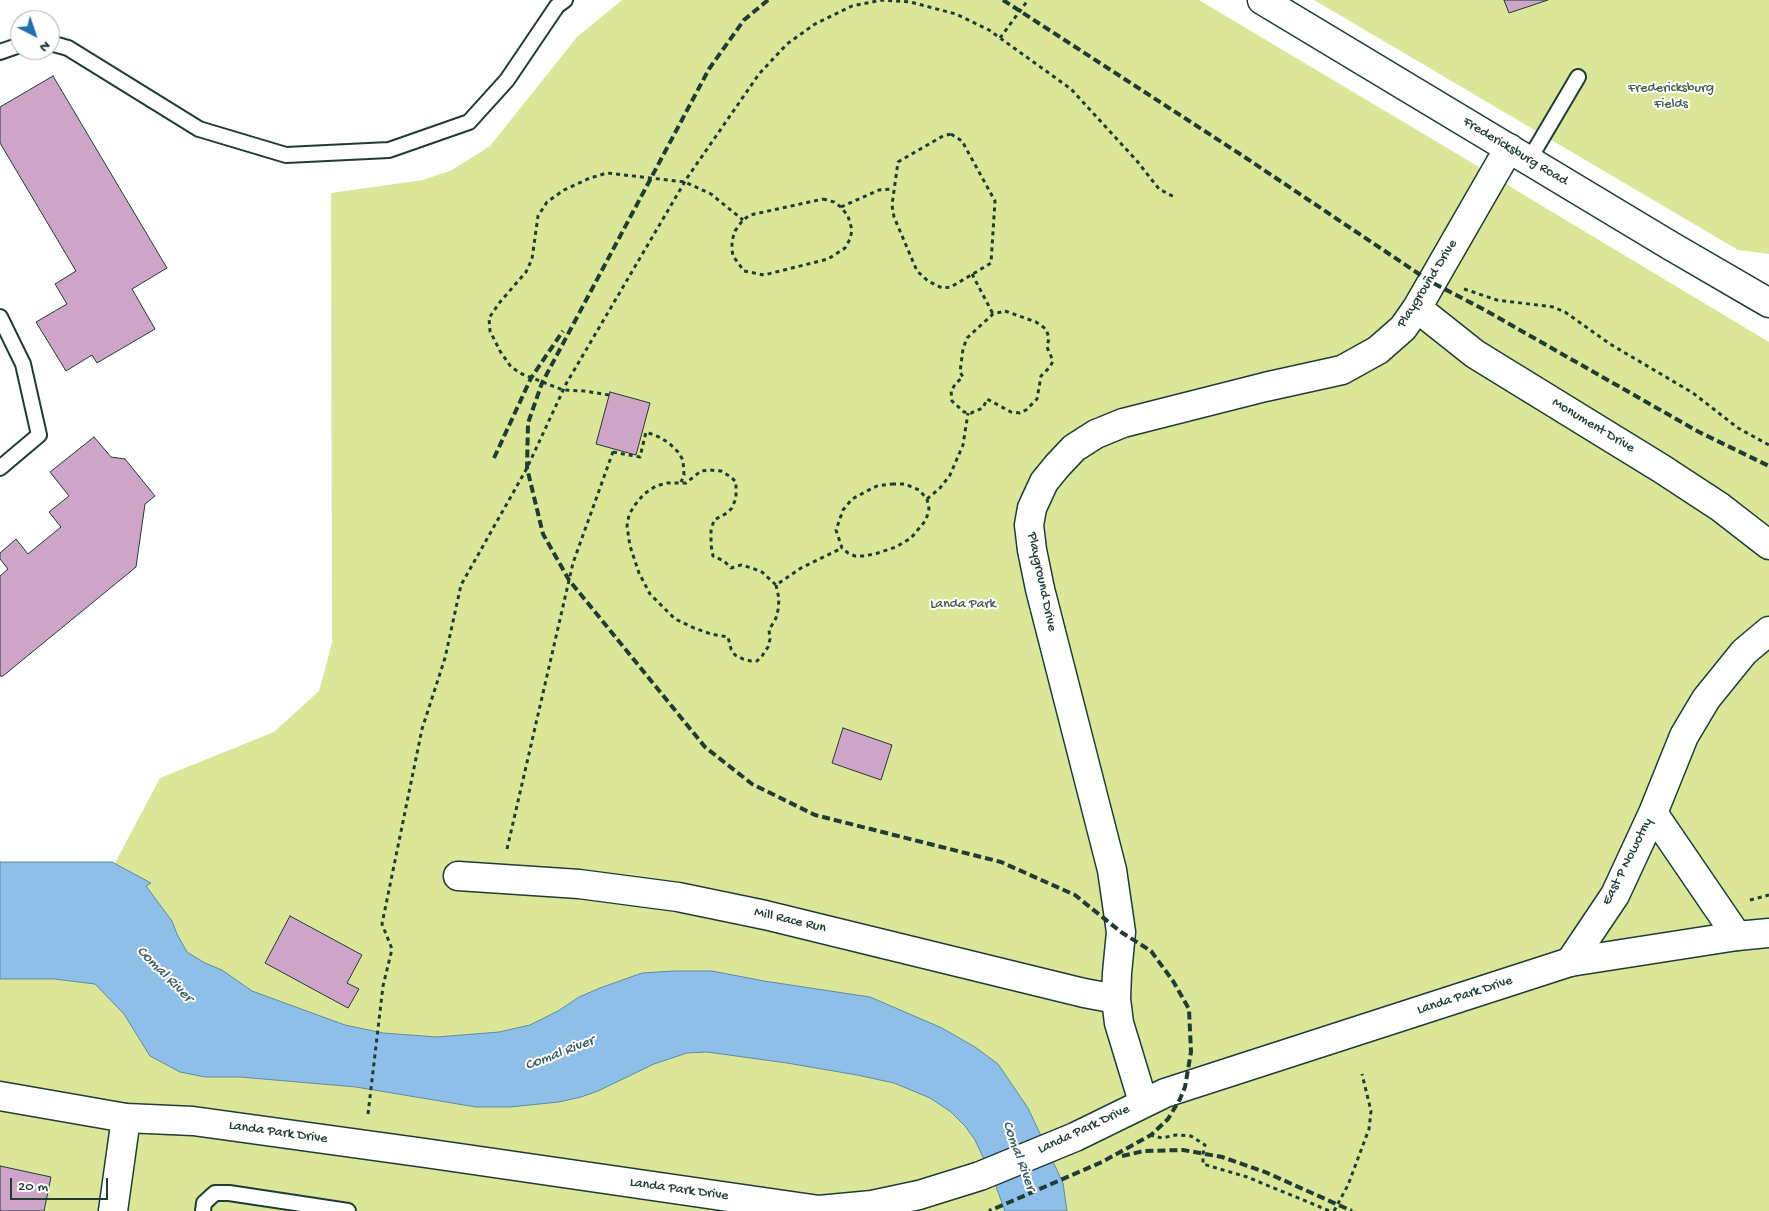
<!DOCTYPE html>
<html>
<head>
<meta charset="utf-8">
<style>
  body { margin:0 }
  #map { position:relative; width:1769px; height:1211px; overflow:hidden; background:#fff; font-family:"Gochi Hand",sans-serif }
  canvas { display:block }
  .north { position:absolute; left:10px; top:10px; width:50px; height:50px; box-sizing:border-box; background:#fff; border:1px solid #a5b1ae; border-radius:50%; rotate:139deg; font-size:14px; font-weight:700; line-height:20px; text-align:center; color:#1f3d34 }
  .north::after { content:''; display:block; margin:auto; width:18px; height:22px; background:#1f6fb2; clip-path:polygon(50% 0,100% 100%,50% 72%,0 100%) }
  .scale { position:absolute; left:10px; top:1178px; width:98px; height:22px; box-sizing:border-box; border:2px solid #1f3d34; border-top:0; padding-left:6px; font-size:15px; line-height:18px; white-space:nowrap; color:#1f3d34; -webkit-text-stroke:4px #fff; paint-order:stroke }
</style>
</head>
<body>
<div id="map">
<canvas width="1769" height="1211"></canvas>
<div class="north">N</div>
<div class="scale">20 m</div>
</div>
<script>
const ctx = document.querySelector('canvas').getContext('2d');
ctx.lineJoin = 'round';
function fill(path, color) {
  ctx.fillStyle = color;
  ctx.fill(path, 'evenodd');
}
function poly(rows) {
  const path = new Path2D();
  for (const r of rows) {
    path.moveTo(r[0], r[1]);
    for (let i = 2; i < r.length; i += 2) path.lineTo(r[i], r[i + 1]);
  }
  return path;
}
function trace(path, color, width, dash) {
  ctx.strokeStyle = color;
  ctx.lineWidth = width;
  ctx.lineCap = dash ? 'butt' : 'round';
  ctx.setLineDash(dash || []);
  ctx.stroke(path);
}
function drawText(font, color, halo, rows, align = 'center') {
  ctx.font = font + ' "Gochi Hand",sans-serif';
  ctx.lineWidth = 4;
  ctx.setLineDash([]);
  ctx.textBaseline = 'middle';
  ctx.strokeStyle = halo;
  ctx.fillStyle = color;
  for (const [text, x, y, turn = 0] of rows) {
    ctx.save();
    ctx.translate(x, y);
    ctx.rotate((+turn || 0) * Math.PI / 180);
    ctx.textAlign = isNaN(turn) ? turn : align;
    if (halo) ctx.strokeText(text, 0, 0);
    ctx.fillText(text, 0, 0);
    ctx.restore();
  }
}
fill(poly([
  [622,0,1199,0,1469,161,1529,198,1769,342,1769,1211,0,1211,0,979,54,978,160,778,274,732,319,691,332,643,331,193,423,180,452,170,490,146,577,37],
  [1314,0,1769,0,1769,254,1738,250]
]), '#dbe699');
const water = poly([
  [0,862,112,862,151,883,146,886,172,921,177,934,187,952,205,963,222,970,252,991,345,1025,383,1033,437,1037,499,1032,530,1025,558,1011,579,997,600,988,642,973,674,971,712,971,764,981,870,997,942,1028,975,1047,998,1064,1028,1108,1063,1183,1067,1211,1005,1211,994,1181,975,1140,965,1126,951,1112,930,1098,894,1083,857,1075,787,1063,707,1052,687,1053,654,1064,598,1091,581,1097,559,1102,510,1107,476,1107,356,1087,240,1077,205,1077,180,1072,150,1056,124,1014,95,984,54,979,0,979,0,862]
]);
fill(water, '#8dbfe9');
trace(water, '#618ba1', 1);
const building = poly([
  [1504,0,1548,0,1509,13,1504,0],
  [53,76,167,268,132,289,155,329,97,363,92,355,66,371,36,322,67,304,55,284,76,271,0,143,0,107,53,76],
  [610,392,650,403,636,455,596,444,610,392],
  [94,437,111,457,125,459,155,496,145,504,136,567,3,676,0,676,0,576,8,569,0,559,0,553,16,539,28,554,61,527,49,512,69,496,50,472,94,437],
  [843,728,892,745,881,780,832,763,843,728],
  [290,916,362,955,347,983,359,989,348,1008,265,963,290,916],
  [0,1166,51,1177,44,1211,0,1211,0,1166]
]);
fill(building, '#cea4c9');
trace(building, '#1f3d34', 1);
const lane = poly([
  [50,43,68,48,199,129,286,155,389,150,469,122,507,80,557,6,565,0],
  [0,52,20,45],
  [1529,160,1578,77],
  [0,317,23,364,39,435,0,468],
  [203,1211,204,1203,215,1193,229,1193,348,1211]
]);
const street = poly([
  [1417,308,1475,354,1662,469,1720,507,1769,545],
  [1653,813,1737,936],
  [458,876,579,884,678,897,765,915,1084,993,1116,999],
  [1570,962,1615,895,1653,813,1684,736,1706,699,1744,652,1769,631],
  [1143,1102,1119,1023,1116,999,1117,973,1121,932,1112,870,1040,589,1032,550,1029,525,1032,508,1044,482,1057,466,1074,448,1096,434,1123,423,1265,387,1342,370,1378,350,1403,328,1417,308,1509,148],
  [113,1211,126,1118]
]);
const secondary = poly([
  [1262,0,1671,246,1769,303],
  [0,1096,126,1118,193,1121,425,1153,819,1210,872,1205,919,1195,980,1176,1075,1137,1165,1093,1570,962,1737,936,1769,933]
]);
trace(lane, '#1f3d34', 18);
trace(street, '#1f3d34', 31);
trace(secondary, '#1f3d34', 31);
trace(poly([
  [1000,38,1028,0],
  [951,134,962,141,995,201,991,263,951,287,942,288,928,281,917,271,894,217,892,205,898,162,943,136,951,134],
  [823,199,834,202,841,207,848,216,852,230,850,239,845,248,828,259,764,275,744,271,733,256,732,250,732,241,735,231,743,220,750,215,823,199],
  [841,207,879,190,893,189],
  [972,274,993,314],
  [1464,289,1497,300,1553,307,1565,312,1610,344,1693,393,1738,428,1769,445],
  [1005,311,1036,322,1046,329,1049,338,1047,347,1053,361,1050,367,1041,376,1037,399,1026,410,1020,413,1011,412,987,399,983,408,971,413,964,412,952,401,951,391,956,383,963,377,960,372,963,349,967,338,993,314,1005,311],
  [609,395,584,391,563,390,522,374,511,367,500,351,490,331,489,318,500,302,526,272,532,259,538,216,547,202,564,190,590,178,607,173,685,182,711,194,743,220],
  [613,452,640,457,646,432,659,437,669,443,678,452,683,460,684,475,681,482],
  [892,484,905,484,919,490,927,499,929,509,926,520,911,538,896,547,878,553,865,556,855,556,848,553,842,548,836,530,843,510,852,499,867,491,877,486,892,484],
  [927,499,940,488,950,475,963,445,968,413],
  [776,585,779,599,778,610,776,618,769,630,770,639,768,647,762,656,757,661,751,661,743,659,735,655,731,649,728,637,711,634,694,628,675,619,650,594,639,573,630,546,627,526,629,515,634,506,644,494,656,486,667,483,686,483,701,471,710,470,721,471,731,477,736,482,736,498,732,508,727,513,714,520,711,531,711,545,713,556,724,561,731,568,741,565,752,568,762,572,776,585,801,568,842,548],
  [507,849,573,563,614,449],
  [1750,900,1769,895],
  [368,1114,383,986,392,949,382,924,422,729,445,658,461,585,527,468,566,384,687,178,759,74,787,44,815,24,852,6,882,0,910,2,956,14,989,30,1071,89,1137,161,1159,189,1176,198],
  [1150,1135,1162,1138,1176,1135,1191,1136,1205,1145,1203,1154,1203,1164,1247,1177,1330,1211],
  [1334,1211,1348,1185,1369,1129,1371,1111,1362,1074]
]), '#1f3d34', 3, [4, 4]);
trace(lane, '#fff', 14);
trace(street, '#fff', 28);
trace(secondary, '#fff', 28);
trace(poly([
  [768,0,744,20,709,69,542,383,528,423,527,468,543,534,569,580,705,747,752,784,815,815,1001,862,1075,895,1121,932,1151,951,1173,981,1189,1009,1191,1052,1185,1087,1180,1099,1168,1119,1151,1135,1102,1162,989,1211],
  [1003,0,1240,154,1431,282,1483,309,1699,432,1769,466],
  [494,458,531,378,563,331],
  [1122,1156,1144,1151,1183,1150,1222,1157,1265,1172,1352,1211]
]), '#1f3d34', 4, [8, 4]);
drawText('14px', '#455f48', '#fff', [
  ["Fredericksburg",1671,89],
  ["Fields",1671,105],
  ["Landa Park",963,605]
]);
drawText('14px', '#1f3d34', '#fff', [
  ["Fredericksburg Road",1515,152,31],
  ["Playground Drive",1428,284,-58],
  ["Monument Drive",1593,426,31],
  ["Playground Drive",1041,582,78],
  ["East P Nowotny",1628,862,-63],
  ["Mill Race Run",790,921,13],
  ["Landa Park Drive",1465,996,-18],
  ["Landa Park Drive",1084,1130,-25],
  ["Landa Park Drive",278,1133,8],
  ["Landa Park Drive",679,1190,8]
]);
drawText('italic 15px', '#3a5e61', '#fff', [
  ["Comal River",164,975,45],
  ["Comal River",560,1054,-21],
  ["Comal River",1018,1156,70]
]);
</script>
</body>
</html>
